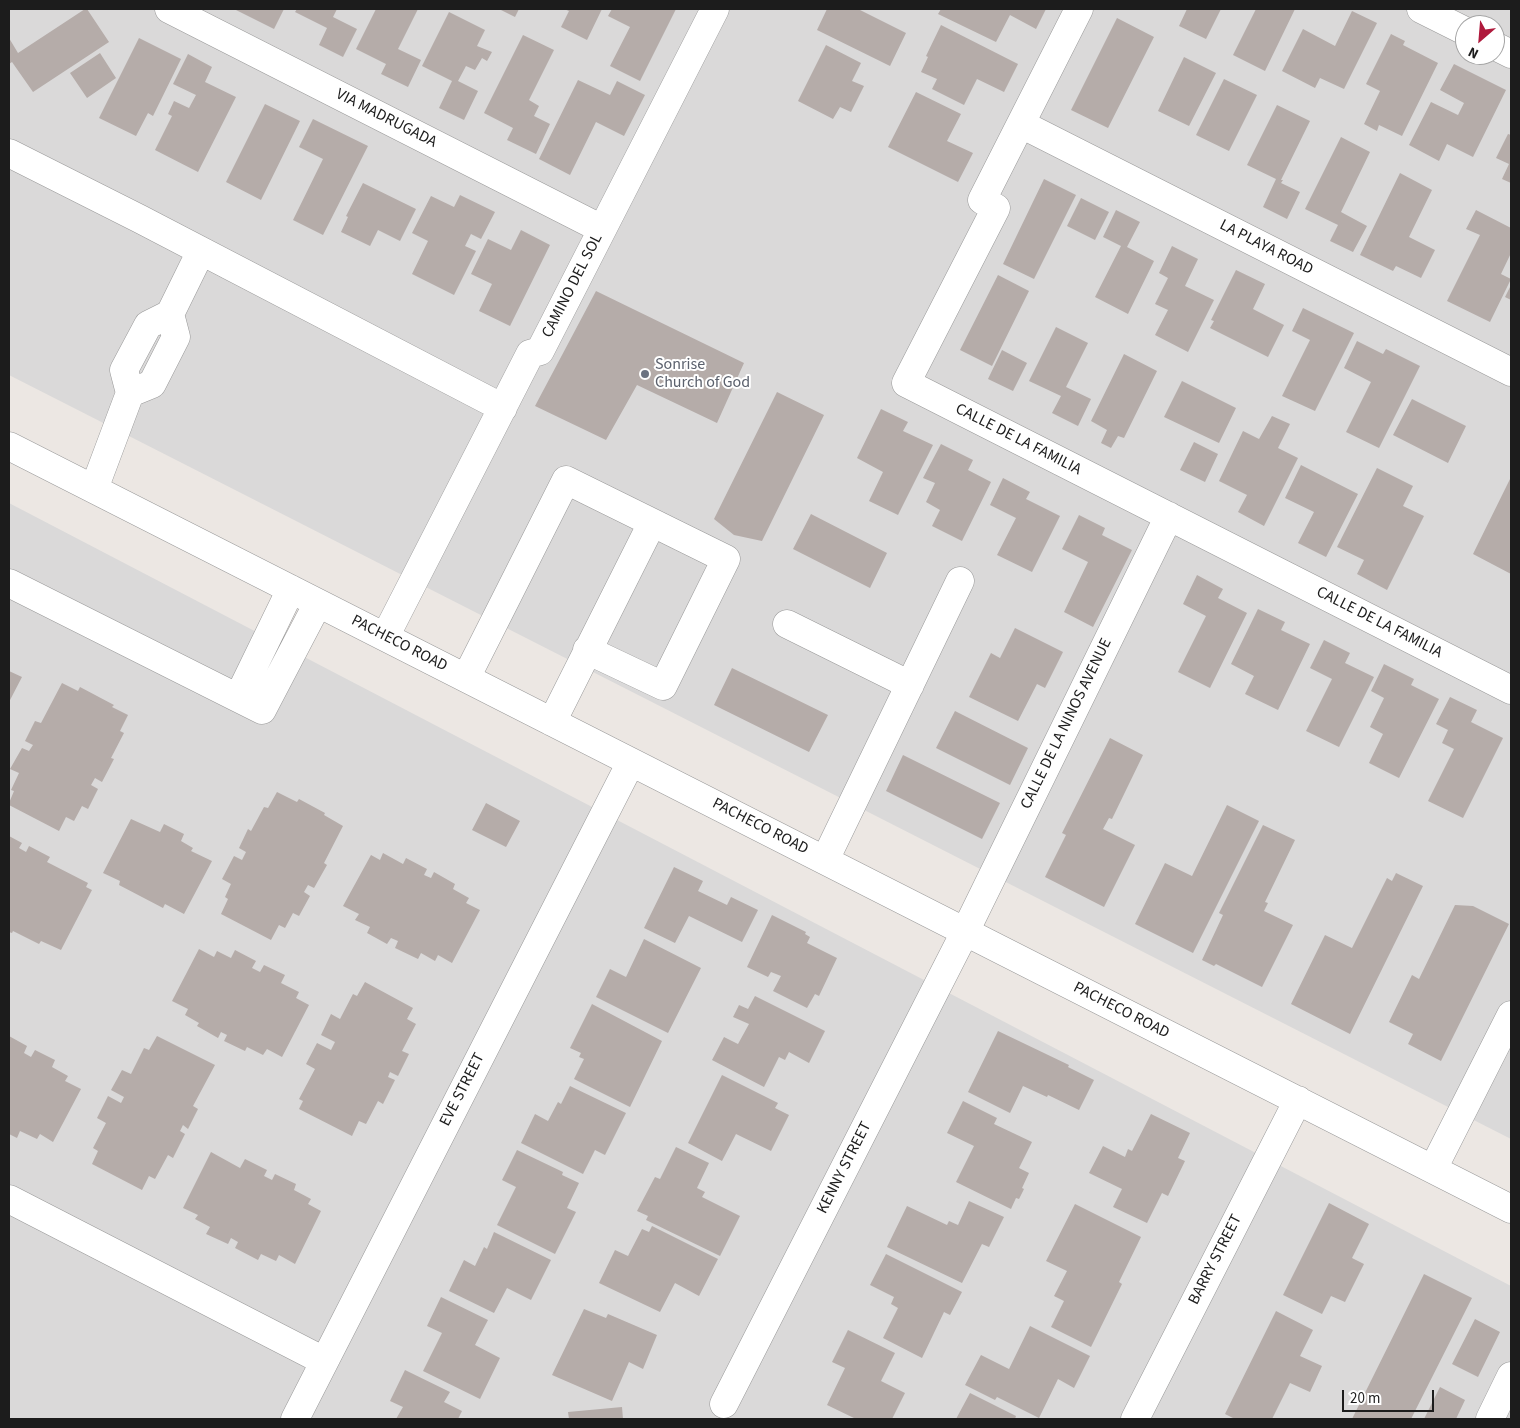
<!DOCTYPE html>
<html>
<head>
<meta charset="utf-8">
<style>
  body { margin:0 }
  #map { position:relative; width:1520px; height:1428px; overflow:hidden; background:#ece7e3; font-family:"Source Sans 3",sans-serif }
  canvas { display:block }
  .frame { position:absolute; inset:0; border:10px solid #1c1c1c; pointer-events:none }
  .north { position:absolute; left:1455px; top:15px; width:50px; height:50px; box-sizing:border-box; background:#fff; border:1px solid #a4a4a4; border-radius:50%; rotate:207deg; font-size:14px; font-weight:700; line-height:20px; text-align:center; color:#1c1c1c }
  .north::after { content:''; display:block; margin:auto; width:18px; height:22px; background:#af193c; clip-path:polygon(50% 0,100% 100%,50% 72%,0 100%) }
  .scale { position:absolute; left:1342px; top:1390px; width:92px; height:22px; box-sizing:border-box; border:2px solid #1c1c1c; border-top:0; padding-left:6px; font-size:15px; line-height:18px; white-space:nowrap; color:#1c1c1c; -webkit-text-stroke:4px #fff; paint-order:stroke }
</style>
</head>
<body>
<div id="map">
<canvas width="1520" height="1428"></canvas>
<div class="frame"></div>
<div class="north">N</div>
<div class="scale">20 m</div>
</div>
<script>
const ctx = document.querySelector('canvas').getContext('2d');
ctx.lineJoin = 'round';
function fill(path, color) {
  ctx.fillStyle = color;
  ctx.fill(path, 'evenodd');
}
function poly(rows) {
  const path = new Path2D();
  for (const r of rows) {
    path.moveTo(r[0], r[1]);
    for (let i = 2; i < r.length; i += 2) path.lineTo(r[i], r[i + 1]);
  }
  return path;
}
function trace(path, color, width, dash) {
  ctx.strokeStyle = color;
  ctx.lineWidth = width;
  ctx.lineCap = dash ? 'butt' : 'round';
  ctx.setLineDash(dash || []);
  ctx.stroke(path);
}
function drawText(font, color, halo, rows, align = 'center') {
  ctx.font = font + ' "Source Sans 3",sans-serif';
  ctx.lineWidth = 4;
  ctx.setLineDash([]);
  ctx.textBaseline = 'middle';
  ctx.strokeStyle = halo;
  ctx.fillStyle = color;
  for (const [text, x, y, turn = 0] of rows) {
    ctx.save();
    ctx.translate(x, y);
    ctx.rotate((+turn || 0) * Math.PI / 180);
    ctx.textAlign = isNaN(turn) ? turn : align;
    if (halo) ctx.strokeText(text, 0, 0);
    ctx.fillText(text, 0, 0);
    ctx.restore();
  }
}
fill(poly([
  [9,9,1511,9,1511,1139,9,375],
  [1465,25,1495,25,1495,55,1465,55],
  [9,503,1511,1286,1511,1419,9,1419]
]), '#dad9d9');
fill(poly([
  [85,9,87,9,109,42,33,92,12,62,9,64,9,38,18,53],
  [234,9,284,9,274,29],
  [297,9,337,9,333,17,357,29,343,57,319,45,327,28,295,12],
  [376,9,418,9,398,49,421,60,408,87,381,74,386,64,356,49],
  [499,9,519,9,515,17],
  [564,9,602,9,587,40,561,27,569,11],
  [612,9,676,9,640,81,610,66,630,27,608,16],
  [827,9,858,9,906,33,890,66,817,30],
  [941,9,1007,9,1010,10,1011,9,1046,9,1036,29,1010,15,996,42,938,14],
  [1187,9,1221,9,1206,39,1179,26],
  [1256,9,1295,9,1265,71,1233,55],
  [1352,11,1377,23,1344,89,1320,78,1315,88,1282,71,1303,29,1335,46],
  [449,12,485,30,477,46,492,52,487,61,482,58,475,70,466,66,458,81,478,91,464,120,439,108,452,81,422,66],
  [1117,18,1154,37,1108,128,1071,110],
  [941,25,1018,64,1004,92,977,79,964,105,932,89,937,79,921,72,928,57,926,56],
  [1391,34,1405,41,1403,45,1438,63,1402,136,1379,125,1377,131,1364,124,1380,91,1366,84],
  [523,35,554,50,529,100,539,106,534,116,550,124,536,154,507,140,513,128,484,113],
  [139,38,181,59,153,116,148,113,136,136,99,118],
  [826,45,861,63,852,81,864,86,851,112,840,107,833,119,798,101],
  [100,53,116,78,87,98,70,73],
  [188,54,212,67,205,82,236,97,198,172,155,150,172,116,168,114,174,101,189,108,196,95,173,84],
  [1184,57,1216,73,1189,126,1158,111],
  [1454,64,1506,90,1473,157,1447,144,1439,161,1409,145,1431,102,1458,115,1464,103,1440,90],
  [1224,79,1257,95,1229,151,1196,135],
  [578,80,610,95,617,81,645,95,624,136,596,122,570,175,539,159],
  [916,92,961,114,947,141,973,153,958,182,888,147],
  [265,104,300,121,261,200,226,182],
  [1277,105,1310,121,1281,180,1283,180,1281,183,1300,192,1287,219,1263,207,1276,179,1247,165],
  [313,119,368,146,323,235,293,220,323,159,299,147],
  [1508,134,1511,135,1511,183,1502,179,1509,164,1496,158],
  [1341,137,1370,152,1341,212,1367,226,1353,252,1330,241,1338,225,1305,209],
  [1400,173,1432,190,1409,237,1435,250,1421,278,1396,266,1393,271,1360,255],
  [1044,179,1076,195,1034,279,1003,264],
  [363,183,416,209,400,241,378,230,370,246,341,232,348,217,346,216],
  [460,195,495,212,481,239,471,234,465,246,476,251,454,295,412,274,428,241,412,233,431,196,454,207],
  [1081,198,1109,212,1095,240,1067,226],
  [1116,210,1140,222,1127,247,1154,261,1128,314,1095,297,1121,246,1103,237],
  [1476,210,1511,228,1511,253,1501,274,1511,279,1490,322,1447,301,1480,235,1466,229],
  [521,230,550,245,510,326,479,311,492,284,471,274,488,239,511,250],
  [1172,246,1198,259,1185,286,1214,300,1188,352,1155,335,1168,310,1155,304,1168,278,1159,273],
  [1236,270,1265,284,1253,309,1284,325,1268,357,1210,328,1214,321,1211,320],
  [998,275,1029,291,992,366,960,350],
  [1511,285,1511,300,1505,297],
  [596,291,744,363,717,423,637,385,606,440,535,406],
  [1303,308,1354,333,1315,411,1282,396,1310,340,1292,331],
  [1056,327,1088,343,1066,387,1091,399,1078,426,1052,413,1061,396,1029,381],
  [1357,341,1383,354,1386,349,1420,366,1379,448,1346,432,1371,382,1344,368],
  [1002,350,1027,363,1013,391,988,379],
  [1124,354,1157,371,1124,438,1118,436,1111,448,1101,443,1107,430,1091,421],
  [1182,381,1236,408,1219,443,1164,417],
  [777,392,824,415,762,541,734,535,714,519],
  [1412,399,1466,426,1448,463,1393,435],
  [881,409,908,422,903,431,933,445,898,515,869,501,883,472,857,458],
  [1272,416,1290,424,1278,448,1298,458,1264,526,1238,512,1247,495,1219,481,1243,431,1259,439],
  [1194,442,1218,454,1205,482,1180,470],
  [941,444,973,460,968,470,991,482,962,541,932,526,940,510,926,502,935,483,923,478],
  [1301,465,1358,494,1326,557,1298,543,1314,512,1285,498],
  [1377,468,1413,486,1403,506,1424,516,1387,590,1357,574,1364,560,1337,547],
  [1511,477,1511,574,1473,554],
  [1003,478,1030,492,1026,499,1060,516,1032,572,997,555,1016,518,990,505],
  [811,514,887,553,870,588,793,549],
  [1079,515,1105,528,1102,535,1132,550,1093,627,1064,612,1088,562,1062,549],
  [1197,575,1223,589,1218,598,1247,613,1210,688,1178,672,1206,616,1183,604],
  [1258,609,1285,622,1281,630,1310,644,1278,710,1245,694,1254,676,1231,664],
  [1015,628,1063,652,1045,688,1037,684,1018,721,969,697,991,653,1000,658],
  [1324,640,1350,653,1345,663,1374,677,1339,747,1306,731,1332,679,1310,668],
  [1384,664,1414,679,1411,685,1439,699,1399,778,1369,763,1383,734,1370,727,1384,698,1371,691],
  [732,668,828,715,809,752,714,705],
  [9,671,22,677,9,702],
  [62,683,78,691,80,687,114,705,112,707,128,715,120,731,124,733,111,758,114,759,102,782,95,778,91,785,98,789,88,809,82,806,74,821,66,817,59,831,9,805,9,803,14,791,11,790,19,773,10,769,22,748,29,751,33,745,25,741,35,721,41,723],
  [1450,697,1477,710,1471,722,1503,738,1463,818,1428,801,1454,749,1442,743,1448,730,1436,724],
  [955,711,1028,748,1010,785,936,748],
  [1110,738,1143,755,1112,819,1109,818,1103,829,1135,845,1104,907,1045,877,1066,835,1062,833],
  [903,755,1000,803,982,839,886,791],
  [277,792,297,802,299,799,325,813,324,815,343,826,324,863,327,865,314,888,308,885,304,892,310,896,299,916,293,913,285,928,279,925,271,940,221,914,228,899,225,897,231,884,222,879,234,856,242,860,246,852,239,848,248,829,251,831,264,807,268,808],
  [486,803,520,821,506,847,472,830],
  [1227,805,1259,821,1193,953,1135,924,1165,863,1192,876],
  [131,819,160,832,164,824,184,834,181,841,193,848,191,851,212,861,184,914,165,904,163,908,119,885,120,881,103,873],
  [1263,825,1295,840,1265,902,1268,903,1264,911,1293,925,1262,987,1216,964,1214,966,1202,960,1223,915,1219,913],
  [9,836,22,843,19,848,26,852,29,846,50,857,47,862,88,883,86,887,92,890,61,950,41,941,39,944,13,931,12,933,9,932],
  [383,853,403,864,406,858,427,869,424,875,431,878,434,872,455,884,453,889,469,898,466,903,480,910,452,963,438,955,435,961,421,953,418,959,395,948,398,941,391,938,387,944,367,933,370,927,355,920,359,914,343,906,371,855,380,860],
  [674,867,703,881,698,891,727,905,731,897,758,910,742,942,689,916,675,943,644,928],
  [1396,873,1423,886,1350,1034,1291,1004,1325,935,1352,948,1387,878,1392,881],
  [1455,905,1473,906,1509,924,1441,1061,1408,1044,1413,1034,1389,1022,1412,975,1419,979],
  [772,915,806,932,805,934,810,937,807,943,837,958,819,996,815,994,807,1008,773,991,781,976,771,972,768,977,747,967],
  [644,939,701,968,668,1033,596,997,610,969,626,977],
  [199,949,214,957,217,951,231,958,235,950,256,961,252,968,260,972,264,965,285,975,281,983,299,992,296,998,309,1005,282,1057,267,1049,263,1055,247,1047,245,1051,224,1041,227,1035,221,1032,218,1038,197,1026,199,1023,185,1015,188,1009,172,1001],
  [365,982,413,1008,407,1019,416,1024,402,1051,409,1054,398,1076,390,1072,388,1077,395,1080,383,1104,378,1101,366,1124,359,1121,352,1136,299,1109,303,1101,299,1099,315,1069,306,1064,317,1043,331,1050,335,1042,321,1035,331,1014,340,1019,353,994,357,996],
  [755,996,825,1031,809,1063,789,1052,785,1060,779,1057,764,1087,712,1060,724,1037,738,1044,749,1024,733,1017,739,1005,748,1009],
  [592,1004,662,1041,630,1107,574,1079,584,1059,579,1057,581,1053,570,1048],
  [998,1031,1069,1065,1068,1067,1094,1080,1079,1110,1048,1095,1047,1097,1023,1086,1010,1113,968,1092],
  [9,1036,27,1046,24,1053,31,1057,35,1050,55,1060,52,1067,68,1076,65,1081,81,1089,53,1142,40,1134,37,1139,20,1131,17,1138,9,1134],
  [157,1036,215,1065,193,1106,198,1109,188,1129,183,1125,180,1131,185,1134,173,1158,168,1155,155,1179,149,1176,142,1190,92,1164,98,1151,93,1148,106,1123,97,1118,108,1096,121,1103,124,1097,111,1090,122,1070,131,1074,144,1048,149,1050],
  [722,1075,778,1103,775,1108,789,1115,771,1151,736,1134,722,1161,688,1143],
  [570,1086,626,1113,605,1155,595,1150,583,1174,521,1143,535,1114,548,1121,558,1102,561,1104],
  [963,1101,997,1118,994,1124,1032,1142,1019,1168,1029,1173,1022,1188,1024,1189,1019,1199,1016,1198,1011,1209,956,1182,974,1146,947,1133],
  [1151,1114,1190,1133,1178,1158,1185,1161,1168,1196,1162,1193,1147,1223,1113,1207,1122,1189,1089,1173,1103,1146,1125,1157,1128,1149,1132,1151],
  [676,1147,709,1163,697,1188,705,1192,702,1197,740,1216,720,1256,646,1220,648,1216,637,1211,655,1177,660,1179],
  [517,1150,563,1172,562,1175,579,1183,567,1208,576,1212,555,1254,497,1225,516,1187,502,1180],
  [211,1152,240,1168,245,1159,267,1170,264,1176,272,1180,275,1174,296,1184,294,1190,311,1199,308,1204,321,1211,295,1264,279,1255,276,1261,261,1254,258,1260,235,1248,238,1242,231,1238,228,1244,206,1234,210,1227,195,1219,198,1215,183,1208],
  [969,1201,1004,1217,989,1247,982,1244,962,1283,887,1247,907,1206,947,1225,949,1221,958,1225],
  [1329,1203,1369,1224,1352,1258,1364,1264,1345,1302,1331,1296,1322,1314,1283,1295],
  [1075,1204,1141,1237,1119,1282,1122,1284,1091,1347,1051,1327,1064,1301,1054,1296,1067,1271,1046,1261],
  [652,1226,718,1259,699,1296,675,1283,660,1312,599,1283,615,1250,628,1256,642,1229,649,1232],
  [494,1232,551,1260,531,1300,507,1288,494,1313,449,1291,464,1260,475,1266,484,1247,487,1249],
  [886,1254,962,1292,950,1315,944,1312,922,1358,883,1338,898,1308,891,1304,894,1297,870,1285],
  [1424,1274,1472,1298,1411,1419,1352,1419],
  [441,1297,488,1320,475,1345,500,1358,480,1399,423,1371,442,1333,427,1326],
  [584,1309,606,1318,608,1314,657,1335,643,1369,629,1362,612,1401,552,1375],
  [1276,1311,1313,1330,1300,1356,1322,1366,1310,1392,1290,1383,1272,1419,1235,1419,1225,1414],
  [1475,1319,1500,1332,1478,1377,1452,1364],
  [1030,1326,1090,1356,1074,1388,1058,1379,1039,1418,997,1397,995,1400,965,1385,981,1355,1009,1369],
  [848,1330,895,1353,881,1381,905,1393,892,1419,856,1419,827,1405,845,1368,832,1362],
  [405,1370,450,1392,444,1402,462,1411,458,1419,396,1419,403,1407,390,1401],
  [1440,1387,1465,1400,1456,1419,1424,1419],
  [970,1393,1016,1416,1015,1419,956,1419],
  [622,1407,623,1419,569,1419,568,1412]
]), '#b5aca9');
const minor = poly([
  [169,9,602,229],
  [1079,9,982,200,996,208,906,383,1511,690],
  [1421,9,1465,31],
  [1495,46,1511,54],
  [1021,124,1511,372],
  [9,153,140,219,503,408],
  [130,393,152,384,176,337,170,314],
  [9,446,1511,1209],
  [94,489,130,393,124,370,148,325,170,314,201,251],
  [9,583,238,698],
  [291,589,238,698,262,710,318,603],
  [787,624,910,685],
  [385,637,530,354,540,351,715,9],
  [466,678,566,480,726,559,663,686,587,650],
  [552,722,652,523],
  [825,860,960,581],
  [1433,1169,1511,1015],
  [9,1199,324,1361],
  [724,1404,965,932,1169,516],
  [295,1419,631,762],
  [1135,1419,1298,1100],
  [1490,1419,1511,1376]
]);
trace(minor, '#999', 29);
trace(minor, '#fff', 28);
for (const [x, y, r, color] of [
  [645,374,5,"#6b7280"]
]) {
  const dot = new Path2D();
  dot.arc(x, y, r, 0, 2 * Math.PI);
  ctx.fillStyle = color;
  ctx.fill(dot);
  trace(dot, '#fff', 2);
}
drawText('16px', '#1c1c1c', '#fff', [
  ["VIA MADRUGADA",386,119,27],
  ["LA PLAYA ROAD",1266,248,27],
  ["CAMINO DEL SOL",573,286,-63],
  ["CALLE DE LA FAMILIA",1018,440,27],
  ["CALLE DE LA FAMILIA",1379,623,27],
  ["PACHECO ROAD",399,644,27],
  ["CALLE DE LA NINOS AVENUE",1067,724,-64],
  ["PACHECO ROAD",760,827,27],
  ["PACHECO ROAD",1121,1011,27],
  ["EVE STREET",463,1090,-63],
  ["KENNY STREET",845,1168,-63],
  ["BARRY STREET",1216,1260,-63]
]);
drawText('16px', '#5b616d', '#fff', [
  ["Sonrise",655,365],
  ["Church of God",655,383]
], 'left');
</script>
</body>
</html>
